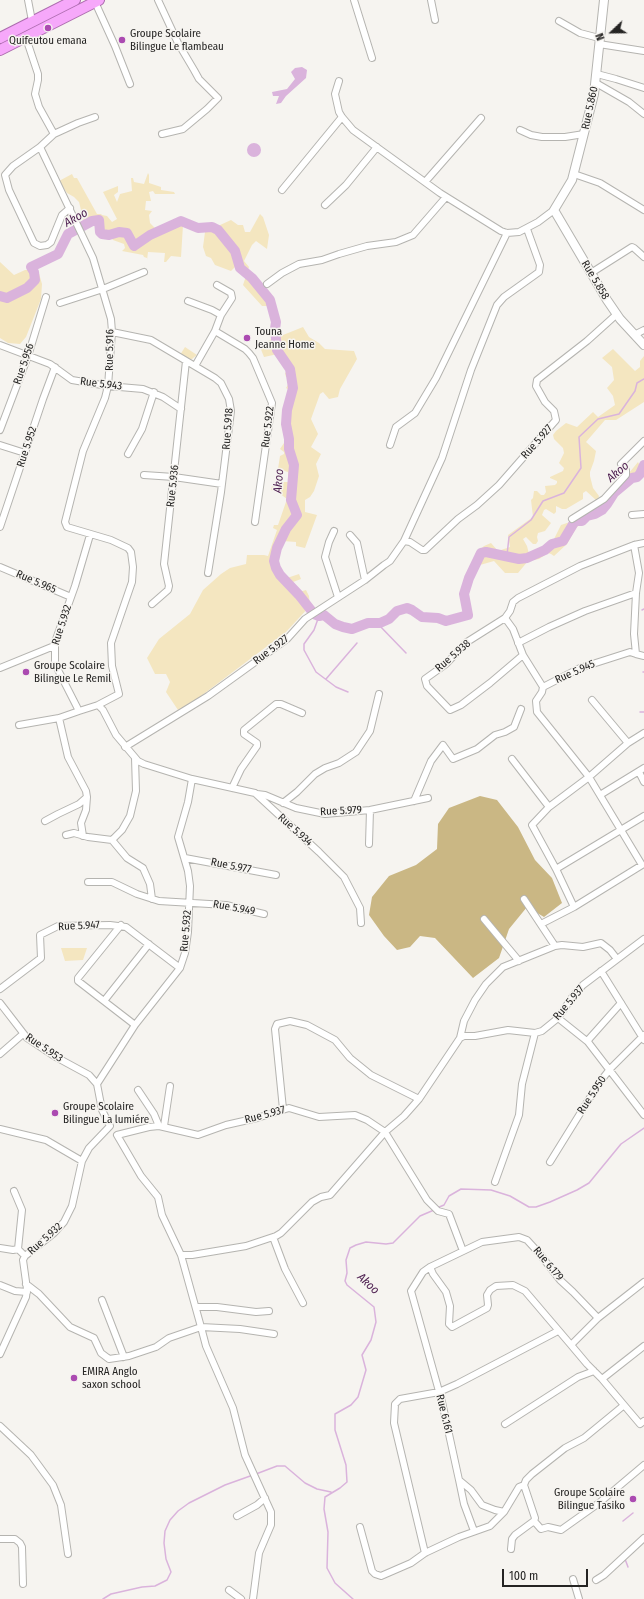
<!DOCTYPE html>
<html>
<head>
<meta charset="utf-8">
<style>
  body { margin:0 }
  #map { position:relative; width:644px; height:1599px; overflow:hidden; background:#f6f4f0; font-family:"Fira Sans Condensed",sans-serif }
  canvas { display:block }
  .north { position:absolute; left:592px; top:12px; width:40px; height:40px; -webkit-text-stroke:3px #f6f4f0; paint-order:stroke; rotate:248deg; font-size:11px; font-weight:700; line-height:16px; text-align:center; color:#252423 }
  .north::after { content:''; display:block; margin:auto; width:14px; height:18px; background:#252423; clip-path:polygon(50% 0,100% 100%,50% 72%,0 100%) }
  .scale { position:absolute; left:502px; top:1569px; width:86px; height:18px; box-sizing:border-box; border:2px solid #252423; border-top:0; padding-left:5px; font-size:12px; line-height:14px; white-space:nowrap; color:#252423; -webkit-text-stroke:3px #f6f4f0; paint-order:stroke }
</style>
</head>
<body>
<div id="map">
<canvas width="644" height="1599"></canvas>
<div class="north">N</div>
<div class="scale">100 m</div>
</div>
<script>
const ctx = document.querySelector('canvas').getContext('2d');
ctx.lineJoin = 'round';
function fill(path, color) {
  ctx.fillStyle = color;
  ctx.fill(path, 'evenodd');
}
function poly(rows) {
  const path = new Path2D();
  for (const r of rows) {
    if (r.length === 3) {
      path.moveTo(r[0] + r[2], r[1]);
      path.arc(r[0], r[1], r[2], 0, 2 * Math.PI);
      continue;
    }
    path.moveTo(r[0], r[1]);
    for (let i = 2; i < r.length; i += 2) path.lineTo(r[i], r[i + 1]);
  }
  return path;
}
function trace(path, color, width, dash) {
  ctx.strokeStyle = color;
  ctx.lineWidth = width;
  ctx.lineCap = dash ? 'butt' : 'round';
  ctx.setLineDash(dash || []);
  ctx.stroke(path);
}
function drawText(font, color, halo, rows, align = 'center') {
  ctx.font = font + ' "Fira Sans Condensed",sans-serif';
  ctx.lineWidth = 3;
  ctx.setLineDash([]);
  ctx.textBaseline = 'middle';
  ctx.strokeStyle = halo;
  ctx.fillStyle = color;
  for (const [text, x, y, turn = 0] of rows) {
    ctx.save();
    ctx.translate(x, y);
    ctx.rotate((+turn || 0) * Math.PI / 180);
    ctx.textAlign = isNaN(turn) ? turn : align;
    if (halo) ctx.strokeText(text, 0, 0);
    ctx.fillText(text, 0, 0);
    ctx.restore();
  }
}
fill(poly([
  [148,173,149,175,149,183,161,187,161,190,174,192,175,194,155,194,153,191,149,192,151,201,146,201,145,210,152,211,149,215,150,223,155,228,158,228,160,230,136,243,127,231,105,231,100,218,84,222,79,202,74,197,67,193,59,181,72,174,74,178,77,178,97,214,101,214,102,215,107,216,112,222,117,219,103,192,118,186,118,192,114,195,117,202,120,194,132,191,131,178,133,178,134,182,144,184],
  [260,214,263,217,269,235,267,249,256,241,252,245,244,261,249,267,247,273,259,282,267,292,279,329,276,330,278,337,303,327,309,337,319,343,325,349,354,351,357,359,340,389,338,397,329,399,323,392,320,394,311,419,318,434,311,447,321,454,316,464,319,476,314,491,310,497,305,500,305,512,317,515,305,548,296,546,296,542,283,541,280,555,276,557,279,569,287,578,299,574,301,579,293,582,299,592,306,590,309,596,310,606,286,632,193,702,178,710,166,692,170,682,166,674,155,674,147,658,159,639,190,614,203,590,221,574,230,568,246,564,247,555,264,555,268,556,277,530,273,528,274,525,278,525,287,499,279,493,271,490,272,486,281,486,282,482,288,482,288,472,278,469,280,456,284,454,284,452,280,449,284,443,285,435,284,418,289,390,286,388,290,381,289,377,286,377,285,373,289,371,280,356,278,354,264,357,260,347,274,337,273,319,268,306,262,306,243,285,246,276,245,274,235,267,231,271,215,265,211,258,206,256,203,247,205,232,231,220,238,225,243,225,245,232,250,232],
  [183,225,181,257,171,256,166,262,164,262,165,253,148,252,147,260,147,258,144,257,143,255,122,251,125,248,124,244,113,240,111,237,115,235,125,235,129,244,134,248,150,238],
  [0,262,14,275,25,270,38,270,42,284,41,299,26,337,20,344,8,343,0,338],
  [185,347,197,355,192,359,187,360,180,355],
  [613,349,635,371,640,367,640,361,644,356,644,402,616,420,605,420,586,442,596,451,594,461,590,472,590,476,593,488,599,496,598,499,596,500,586,491,583,493,583,499,566,509,562,509,556,506,556,512,554,514,546,509,544,510,542,515,551,523,545,531,538,533,537,537,538,541,536,544,533,544,526,537,523,539,527,546,529,554,548,547,553,541,561,525,573,521,588,512,595,512,599,509,608,494,629,473,638,462,640,466,632,479,603,511,585,520,576,528,567,544,554,556,551,554,548,553,539,559,528,561,518,573,505,573,494,561,480,565,475,554,484,546,491,543,498,551,510,547,508,535,533,517,531,500,533,498,534,491,537,491,541,495,544,495,546,492,545,486,555,485,557,483,557,481,550,478,550,477,563,471,564,468,559,463,564,453,563,448,554,439,553,435,556,431,566,423,577,427,593,412,598,417,615,405,613,396,607,388,614,380,612,367,602,358],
  [61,948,87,948,83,960,65,961]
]), '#f4e6c0');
fill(poly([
  [480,796,497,800,518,827,535,860,552,878,562,903,544,917,527,907,509,929,499,958,473,978,435,938,420,936,410,947,397,950,384,936,369,915,372,897,389,876,416,865,437,849,438,824,449,808]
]), '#cab784');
fill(poly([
  [302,67,307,70,306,78,286,96,281,103,276,104,279,96,273,96,272,92,287,89,295,79,291,72,295,68],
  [254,150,7]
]), '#dab3dc');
trace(poly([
  [507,555,509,537,531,520,543,501,564,493,581,468,579,437,598,419,619,414,635,391,637,383,644,379],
  [642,610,644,609],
  [319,616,314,630,304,644,304,650,316,672,336,687,348,692],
  [377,623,406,653],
  [643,672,644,672],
  [326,679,357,643],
  [640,712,644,712],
  [437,1208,444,1205,449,1196,461,1189,491,1190,510,1196,529,1207,536,1207,550,1202,577,1190,589,1183,621,1144,644,1128],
  [256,1474,277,1466,285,1466,305,1483,317,1489,331,1492],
  [623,1521,633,1513],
  [625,1559,628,1567],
  [103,1599,111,1594,142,1587,155,1586,167,1580,171,1572,166,1559,164,1543,165,1531,170,1520,178,1511,189,1503,225,1485,253,1475],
  [353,1599,335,1583,327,1568,328,1532,324,1509,325,1497,340,1488,347,1482,346,1465,335,1430,335,1414,351,1405,358,1397,366,1370,362,1355,371,1340,376,1322,374,1307,347,1285,345,1281,347,1273,346,1260,350,1248,356,1245,366,1242,386,1244,393,1243,420,1216,434,1210]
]), '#dab3dc', 1.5);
trace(poly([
  [0,296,7,298,27,288,35,280,34,272,31,267,58,254,68,234,92,221,99,220,100,232,102,234,109,235,119,232,127,233,134,246,150,235,181,221,198,228,212,227,218,230,235,251,240,268,252,278,270,300,276,322,275,329,277,350,290,369,293,388,287,410,286,424,289,439,289,449,294,465,291,500,297,515,286,529,277,548,274,561,276,568,280,575,299,595,314,614,319,616,324,615,335,624,343,627,352,629,368,623,380,623,389,619,397,611,407,608,412,610,422,617,438,618,446,621,468,615,464,594,469,578,481,553,486,552,519,559,527,558,545,550,552,544,563,541,575,521,582,521,587,516,595,514,602,510,607,504,614,493,632,478,637,477,640,474,644,465]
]), '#dab3dc', 10);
const minor = poly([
  [28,0,32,21],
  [158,0,178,43,194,70,199,79,218,98,207,109,183,129,162,134],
  [354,0,372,58],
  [431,0,435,20],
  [95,2,115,46,130,84],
  [559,21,580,33,599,38],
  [26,38,38,74,38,80,35,94,39,107,54,134,40,147,93,258,111,319,112,332,108,386,105,398,83,451,65,522,67,527,111,540,128,548,131,552,133,567,132,582,111,643,112,666,119,694,98,705],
  [599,44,644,51],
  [597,74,616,79,644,88],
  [339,81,335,94,339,112,342,117,353,130,440,193,501,231,507,233,519,232,538,222,554,210],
  [596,83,629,102,644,114],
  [520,130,531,135,542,137,565,137,584,134],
  [54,134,78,123,95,117],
  [40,147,13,166,5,175,9,190,34,243,40,246,47,245,51,242,62,215,70,208],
  [574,174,600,183,644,210],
  [425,182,481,118],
  [282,190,342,117],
  [325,205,346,185,377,147],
  [591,273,632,247,634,248,644,257],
  [267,284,282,273,299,264,322,260,339,254,367,246,396,242,413,235,446,197],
  [217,285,231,293,232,298,221,315],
  [188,301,212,310,221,315,215,331,195,366],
  [60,303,103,289,144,272],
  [215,331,245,349,249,353,253,358,272,403,255,522],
  [112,332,151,340,215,378,221,383,229,399,231,411,221,492,208,573],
  [634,335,644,330],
  [0,345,50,364,72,380,108,386,143,389,163,397,181,409],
  [0,430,28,356,46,297],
  [0,445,25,453],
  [390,445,396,427,415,413,436,378,507,233],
  [128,454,142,429,154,392],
  [144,475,174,477,222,484],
  [632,515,644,514],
  [572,519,604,499,626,475,626,470,621,464,644,441],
  [0,527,43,399,55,367],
  [334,531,329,542,325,557,338,597],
  [350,535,357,543,365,580],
  [404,541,442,458,471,370,497,305,504,297,539,272,540,265,527,229],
  [644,543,634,545,639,573,636,593,634,634,636,654,644,656],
  [0,567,71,597],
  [152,604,168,590,169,586,164,564,186,361],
  [505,618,510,611,513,602,518,598,580,566,634,545],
  [518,643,549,627,585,611,636,593],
  [523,655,513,629,505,618,467,642,446,664,425,679,427,686,450,710,461,705,490,683,523,655,543,687,580,668,630,652,636,654],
  [0,668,54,646],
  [592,700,628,743],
  [19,725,59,718,79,711],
  [125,747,208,696,287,639,305,619,365,580,384,565,390,561,404,541,410,542,422,550,425,550,458,519,477,505,499,485,556,420,554,411,545,402,536,386,537,380,587,341,617,314],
  [135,758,136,791,130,816,122,830,112,840,127,858,143,868,150,884,152,899],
  [512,759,549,807],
  [639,772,644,782],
  [192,779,255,793,319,852,344,877,360,908,361,923],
  [232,788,241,769,257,746,257,743,244,734,244,730,276,704,281,704,302,713],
  [257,794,265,795,296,808,325,814,370,810,428,798],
  [600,795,644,768],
  [414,801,431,761,443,745,453,759,477,749,495,735,505,732,514,727,521,709],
  [283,803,297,792,315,774,325,768,339,763,356,752,370,731,379,694],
  [45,821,58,814,79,804,87,797,86,791,68,757,59,718],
  [66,835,74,833,88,837,112,840],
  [83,836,81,823,86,810,87,797],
  [369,844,370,810],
  [185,858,276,875],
  [556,869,644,816],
  [88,882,112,882,137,894,159,901,226,905,264,914],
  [524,899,555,946],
  [574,907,556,869,532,825,549,807,589,777,628,743,644,733],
  [484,919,519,961],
  [541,924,574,907,642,865,589,777,537,712,536,701,542,692,543,687],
  [121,925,78,978,78,981,135,1025],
  [601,971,644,1040],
  [0,989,41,958,40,935,58,926,110,925,126,927,180,968],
  [104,1001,149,944],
  [0,1003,27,1038,54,1056,89,1075,97,1084],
  [621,1003,589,1039,588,1042,644,1115],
  [558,1018,588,1042],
  [460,1038,464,1021,475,1000,486,984,503,967,555,946,562,945,583,947,601,943,610,950,617,959],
  [0,1054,23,1034],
  [138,1090,154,1114,159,1126],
  [283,1109,275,1029,277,1024,290,1021,307,1025,335,1040,350,1058,371,1075,419,1099],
  [164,1126,170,1086],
  [0,1129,46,1140,82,1161],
  [550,1162,599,1083,610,1069,644,1035],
  [495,1182,519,1115,522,1084,535,1033],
  [14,1191,22,1210,18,1249],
  [273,1237,285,1269,303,1303],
  [0,1248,13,1250,18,1249,25,1256],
  [181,1255,192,1255,246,1246,276,1236,281,1233,312,1202,321,1197,330,1195,385,1132,427,1200,438,1211,449,1214,463,1251],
  [430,1267,433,1274,446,1292,450,1306,449,1324,452,1327,487,1308,488,1305,487,1295,490,1290,496,1286,513,1285,525,1291,571,1345],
  [644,1282,598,1318,571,1345,587,1364,602,1379,644,1346],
  [26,1284,39,1294,70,1327,94,1338,101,1353,109,1359,129,1356,156,1347,169,1338,201,1327,181,1255,162,1215,158,1197,141,1176,117,1135,149,1127,159,1126,198,1135,226,1125,257,1118,289,1108,319,1117,355,1115,367,1120,385,1132,404,1116,419,1099,460,1038,464,1036,475,1036,508,1030,535,1033,542,1031,558,1018,573,996,583,985,644,939],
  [0,1285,15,1291,27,1292],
  [102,1300,124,1357],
  [196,1307,217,1307,256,1312,269,1311],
  [598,1318,573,1292,560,1280,539,1253,527,1240,519,1237,482,1242,430,1267,423,1272,411,1291,442,1402,459,1480,471,1490,482,1505,495,1510,504,1512,519,1487,524,1485,535,1518,534,1521,541,1529,548,1527,561,1530,599,1503,644,1465],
  [0,1354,26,1297,27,1289,23,1260,25,1256,54,1233,64,1222,72,1206,82,1161,89,1148,110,1126,102,1110,97,1084,135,1025,180,968,185,953,188,932,190,886,188,871,178,837,188,802,192,779,144,764,138,761,116,735,103,710,98,705,79,711,55,664,55,642,75,586,90,535],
  [602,1379,640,1424,644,1421],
  [505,1424,578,1377,594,1371],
  [0,1426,31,1455,53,1485,61,1505,68,1554],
  [459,1480,464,1504,474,1531],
  [524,1485,526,1480,532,1474,565,1448,584,1438,623,1406],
  [237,1516,257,1505,265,1498],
  [360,1527,372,1571,375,1574,381,1576,411,1563,425,1553,459,1537,490,1526,504,1512],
  [0,1539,15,1539,20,1543,22,1547,23,1584],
  [511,1549,512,1539,515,1535,534,1521],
  [425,1553,394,1423,395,1404,400,1399,439,1392,457,1384,558,1331],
  [573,1579,579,1599],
  [596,1580,604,1575,644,1538],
  [229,1590,241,1599],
  [253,1599,259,1553,271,1525,271,1512,245,1455,233,1408,206,1346,201,1327,240,1329,274,1334]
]);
const tertiary = poly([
  [604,0,594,94,572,180,554,210,607,300,620,319,644,345]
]);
const trunk = poly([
  [0,38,75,0],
  [0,50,99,0]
]);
trace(minor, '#b5b4b0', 8);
trace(tertiary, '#b5b4b0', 10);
trace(trunk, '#ac6cae', 12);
trace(minor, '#fff', 6);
trace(tertiary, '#fff', 8);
trace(trunk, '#f6a8fa', 10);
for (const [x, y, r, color] of [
  [48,28,4,"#ab4ab1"],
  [122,40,4,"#ab4ab1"],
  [247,338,4,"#ab4ab1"],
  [26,672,4,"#ab4ab1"],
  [55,1113,4,"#ab4ab1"],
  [74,1378,4,"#ab4ab1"],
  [633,1499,4,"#ab4ab1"]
]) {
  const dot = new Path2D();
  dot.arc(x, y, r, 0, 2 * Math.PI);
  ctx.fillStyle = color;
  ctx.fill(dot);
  trace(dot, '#f6f4f0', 1.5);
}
drawText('11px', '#252423', '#f6f4f0', [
  ["Groupe Scolaire",130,34],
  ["Bilingue Le flambeau",130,47],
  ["Quifeutou emana",48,41,"center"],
  ["Touna",255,332],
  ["Jeanne Home",255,345],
  ["Groupe Scolaire",34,666],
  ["Bilingue Le Remil",34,679],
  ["Groupe Scolaire",63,1107],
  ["Bilingue La lumiére",63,1120],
  ["EMIRA Anglo",82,1372],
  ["saxon school",82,1385],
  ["Groupe Scolaire",625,1493,"right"],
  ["Bilingue Tasiko",625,1506,"right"]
], 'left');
drawText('11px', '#252423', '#f6f4f0', [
  ["Rue 5.860",590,108,-78],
  ["Rue 5.858",595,280,59],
  ["Rue 5.916",110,350,-89],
  ["Rue 5.956",24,364,-71],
  ["Rue 5.943",101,384,7],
  ["Rue 5.922",268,427,-83],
  ["Rue 5.918",228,429,-86],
  ["Rue 5.927",537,442,-49],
  ["Rue 5.952",27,447,-72],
  ["Rue 5.936",173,486,-84],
  ["Rue 5.965",36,582,23],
  ["Rue 5.932",62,625,-72],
  ["Rue 5.927",271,650,-37],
  ["Rue 5.938",453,656,-41],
  ["Rue 5.945",575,672,-24],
  ["Rue 5.979",341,811,-3],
  ["Rue 5.934",295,830,42],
  ["Rue 5.977",231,866,11],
  ["Rue 5.949",234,908,10],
  ["Rue 5.947",79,926,-3],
  ["Rue 5.932",186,931,-85],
  ["Rue 5.937",569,1003,-50],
  ["Rue 5.953",44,1048,34],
  ["Rue 5.950",592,1095,-57],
  ["Rue 5.937",265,1115,-15],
  ["Rue 5.932",45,1239,-42],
  ["Rue 6.179",548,1264,50],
  ["Rue 6.161",444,1414,76]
]);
drawText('italic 12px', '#4b1c4e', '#f6f4f0', [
  ["Akoo",76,218,-29],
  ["Akoo",618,472,-40],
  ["Akoo",279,481,-85],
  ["Akoo",368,1284,43]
]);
</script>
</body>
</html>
